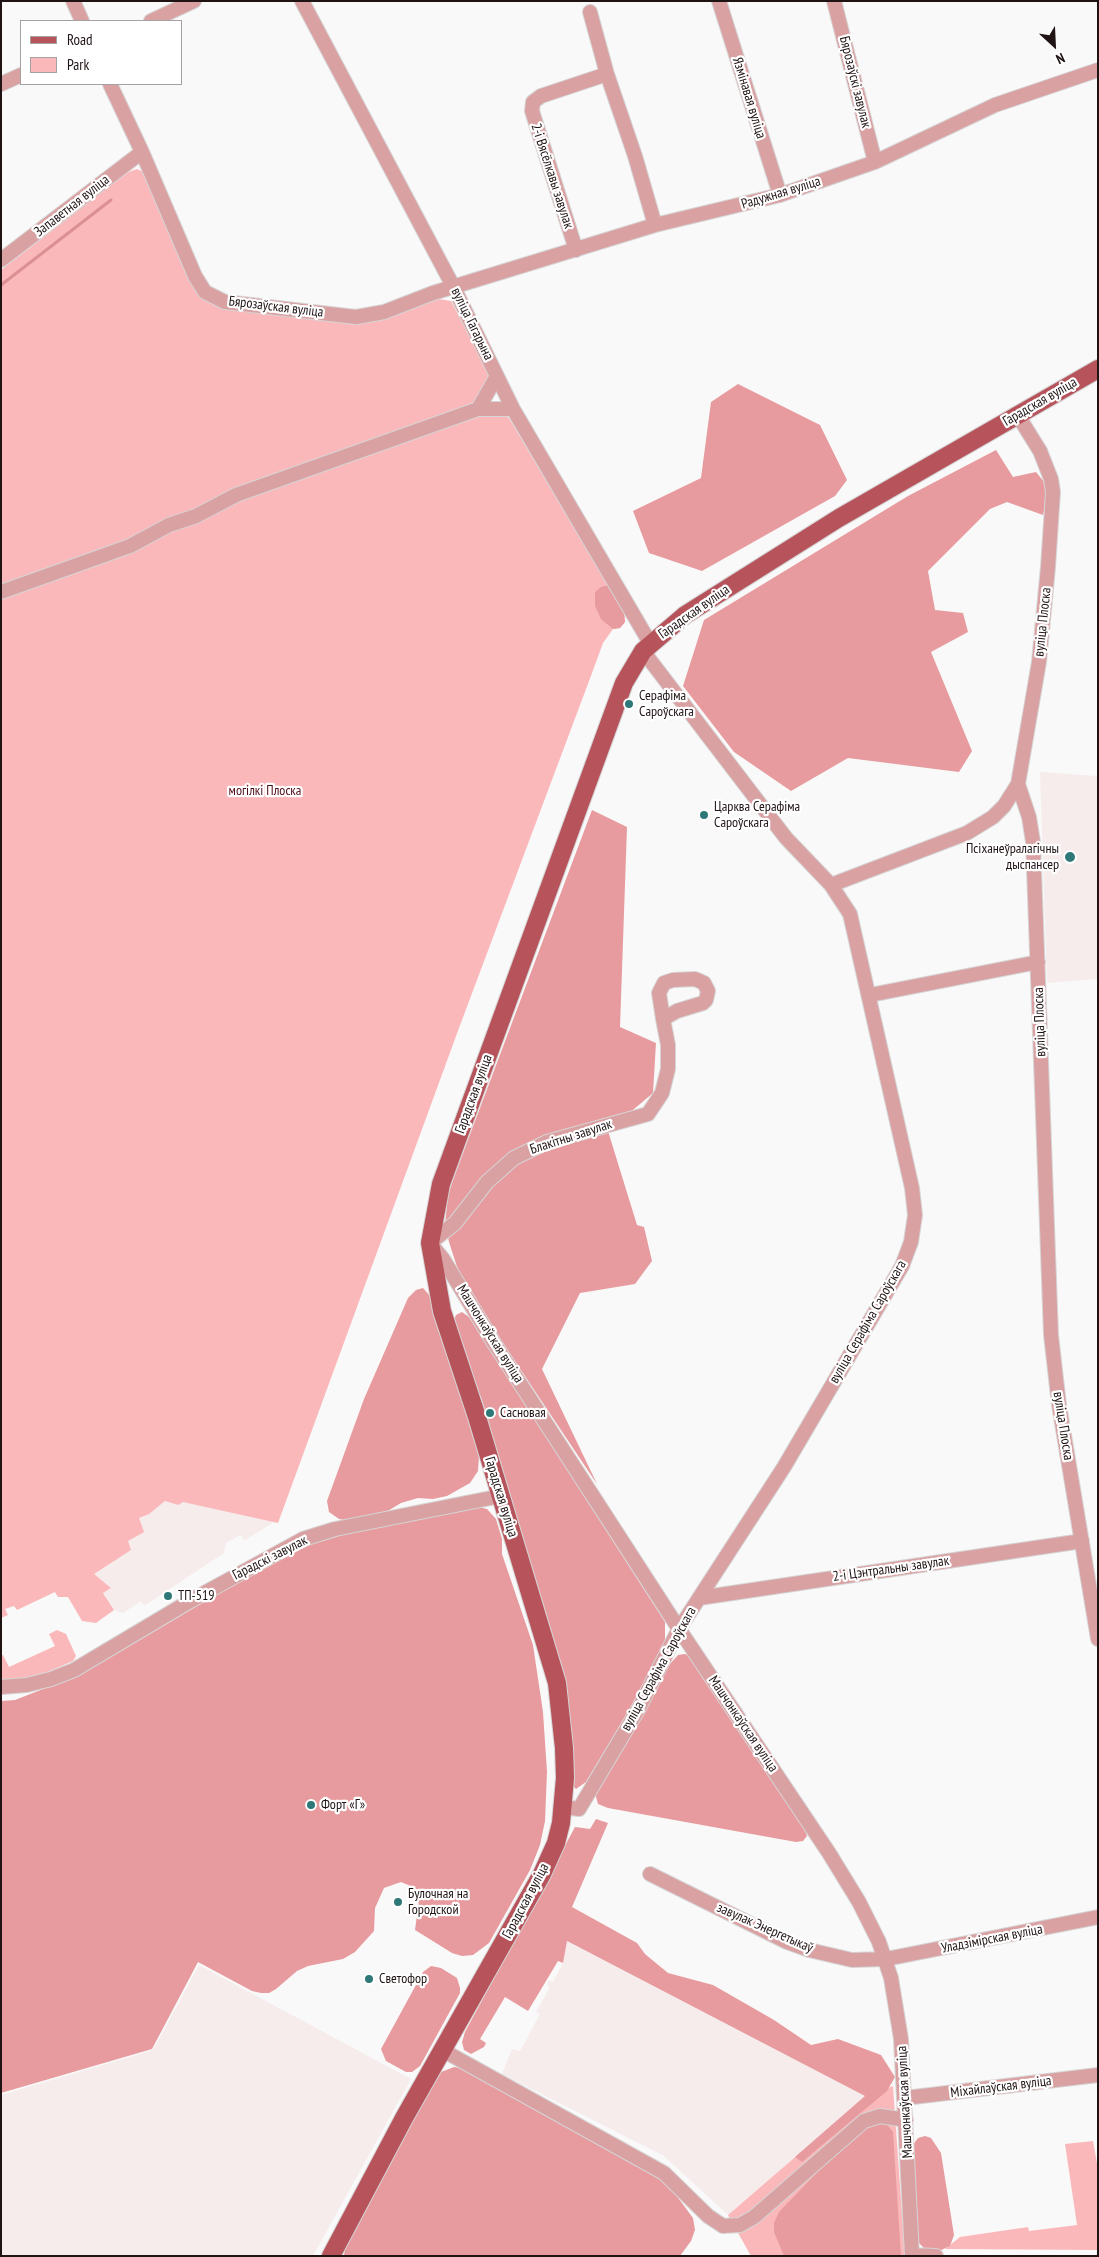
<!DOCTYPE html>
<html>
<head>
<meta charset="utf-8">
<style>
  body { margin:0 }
  #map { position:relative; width:1099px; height:2257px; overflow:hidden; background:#f9f9f9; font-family:"PT Sans Narrow",sans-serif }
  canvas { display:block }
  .frame { position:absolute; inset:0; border:2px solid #201314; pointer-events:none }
  .legend { position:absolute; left:20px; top:20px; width:162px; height:65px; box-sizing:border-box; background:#fff; border:1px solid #a6a1a1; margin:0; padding:6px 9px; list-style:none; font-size:15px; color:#201314 }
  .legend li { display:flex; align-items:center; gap:10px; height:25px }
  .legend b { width:25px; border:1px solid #a6a1a1 }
  .north { position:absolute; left:1029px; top:20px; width:50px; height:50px; -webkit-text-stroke:4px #fff; paint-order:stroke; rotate:155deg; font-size:14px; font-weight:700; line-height:20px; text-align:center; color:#201314 }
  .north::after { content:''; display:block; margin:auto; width:18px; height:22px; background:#201314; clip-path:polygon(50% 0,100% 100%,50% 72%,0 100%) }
</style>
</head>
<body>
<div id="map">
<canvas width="1099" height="2257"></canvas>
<div class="frame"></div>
<ul class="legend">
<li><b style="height:6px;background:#b6535b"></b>Road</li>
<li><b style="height:14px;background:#fbb8ba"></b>Park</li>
</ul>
<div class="north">N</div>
</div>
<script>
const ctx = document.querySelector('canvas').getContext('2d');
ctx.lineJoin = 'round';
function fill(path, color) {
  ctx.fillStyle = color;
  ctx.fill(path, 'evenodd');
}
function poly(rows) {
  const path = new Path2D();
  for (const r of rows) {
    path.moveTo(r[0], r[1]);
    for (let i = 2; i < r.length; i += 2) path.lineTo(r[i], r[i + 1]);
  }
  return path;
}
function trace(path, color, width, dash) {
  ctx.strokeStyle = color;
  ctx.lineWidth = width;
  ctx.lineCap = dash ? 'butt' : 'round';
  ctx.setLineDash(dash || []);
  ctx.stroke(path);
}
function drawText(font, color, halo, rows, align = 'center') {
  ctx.font = font + ' "PT Sans Narrow",sans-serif';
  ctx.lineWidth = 4.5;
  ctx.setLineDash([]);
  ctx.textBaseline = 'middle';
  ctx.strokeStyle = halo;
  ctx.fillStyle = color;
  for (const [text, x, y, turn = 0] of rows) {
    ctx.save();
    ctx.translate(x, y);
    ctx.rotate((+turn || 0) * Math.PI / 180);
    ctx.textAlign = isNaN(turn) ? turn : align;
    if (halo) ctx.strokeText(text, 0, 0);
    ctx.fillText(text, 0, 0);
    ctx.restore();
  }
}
fill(poly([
  [1040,772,1098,776,1098,979,1047,983],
  [165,1501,178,1505,182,1501,274,1522,244,1541,241,1535,226,1543,224,1553,144,1606,141,1601,123,1613,114,1610,103,1592,111,1589,94,1574,111,1563,127,1541,139,1518,149,1513],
  [566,1941,866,2096,728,2215,664,2156,502,2074,512,2049,520,2051,540,2014,536,2012,550,1987,547,1985,549,1980,553,1982,563,1963],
  [199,1965,411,2079,313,2256,1,2256,1,2095,153,2050]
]), '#f6ecec');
fill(poly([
  [137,169,148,174,197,291,352,323,380,320,439,299,451,301,489,374,487,386,478,400,467,405,235,491,126,543,1,586,1,270,126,173],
  [476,413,497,413,509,418,624,612,625,622,620,628,613,629,603,643,592,673,459,1028,278,1523,183,1502,178,1505,165,1501,149,1514,139,1518,144,1532,128,1541,131,1550,94,1574,111,1588,103,1593,114,1610,96,1623,82,1621,68,1597,58,1597,55,1592,17,1610,14,1606,5,1609,8,1615,1,1618,1,599,75,572,233,501],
  [57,1630,66,1634,76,1656,73,1661,38,1676,1,1681,1,1656,3,1655,9,1667,55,1646,49,1634],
  [893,2086,905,2256,751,2256,728,2215,866,2096],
  [1093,2141,1098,2169,1098,2250,945,2249,960,2237,1028,2227,1029,2231,1077,2225,1065,2144]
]), '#fbb8ba');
fill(poly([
  [738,384,820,425,847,480,835,496,702,571,649,553,633,511,701,478,711,402],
  [996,450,1013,477,1036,472,1049,488,1043,515,1007,502,990,509,928,571,935,610,963,613,968,632,931,652,972,751,959,772,848,758,791,791,734,752,683,686,704,620,908,496],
  [608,585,624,612,625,622,620,628,613,629,601,619,595,606,595,592,601,587],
  [592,810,627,827,620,1027,656,1043,653,1093,608,1131,637,1225,644,1227,652,1261,635,1284,580,1293,542,1369,597,1484,476,1303,459,1273,449,1242,445,1224,448,1195,454,1177],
  [423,1288,430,1296,479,1455,478,1471,470,1483,447,1496,433,1499,418,1498,401,1503,386,1512,344,1520,339,1519,329,1512,327,1501,364,1399,408,1298,416,1290],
  [462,1312,469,1317,665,1622,665,1643,628,1712,586,1782,576,1789,571,1784,567,1719,489,1442,489,1423,481,1397,470,1379,454,1321,456,1315],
  [478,1507,487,1509,496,1519,502,1539,502,1554,533,1645,543,1712,547,1772,545,1821,540,1845,530,1870,489,1943,473,1955,462,1956,452,1953,415,1930,419,1900,413,1887,401,1882,384,1888,375,1908,374,1931,355,1952,343,1959,308,1966,297,1971,276,1989,269,1993,261,1993,252,1991,198,1962,152,2049,1,2093,1,1701,15,1700,66,1680,119,1652,270,1563,309,1545,352,1532],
  [684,1654,690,1655,805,1829,807,1836,803,1841,796,1842,608,1808,598,1804,595,1793,669,1665,678,1655],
  [596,1819,608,1823,572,1907,637,1943,645,1954,668,1973,713,1985,774,2020,811,2045,838,2039,881,2055,895,2077,887,2091,802,2162,795,2157,865,2096,567,1941,563,1963,558,1961,528,2011,505,1997,480,2039,486,2043,484,2047,471,2054,464,2050,462,2042,465,2032,575,1827,590,1829],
  [431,1966,441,1968,457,1978,460,1988,460,1993,420,2066,412,2072,406,2072,386,2061,381,2049,423,1972],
  [454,2067,461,2068,660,2179,671,2188,693,2218,695,2230,691,2241,680,2256,344,2256,345,2245,436,2079,441,2072],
  [885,2122,893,2132,901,2256,784,2256,774,2232,774,2223,779,2212,829,2160,865,2129,873,2123],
  [925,2136,931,2138,941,2153,954,2235,950,2246,939,2251,925,2249,918,2242,916,2233,912,2146,918,2138]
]), '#e79b9e');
trace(poly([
  [1,285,111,200]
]), '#db9093', 3);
const minor = poly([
  [73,1,82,21],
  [302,1,454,288,513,409,650,643],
  [719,1,780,195],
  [834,1,875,162],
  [590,12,607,74,635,156,655,225],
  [151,21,194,1],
  [1,84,21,75],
  [110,84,142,152,195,276,205,292,225,302,356,317,384,312,433,293,655,225,780,195,875,162,995,105,1098,70],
  [576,250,532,111,533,102,541,96,607,74],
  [1,260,142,152],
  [478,409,497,376],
  [1017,414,1040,451,1051,479,1053,492,1048,567,1039,662,1018,784,1029,817,1033,842,1051,1335,1059,1405,1098,1639],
  [1,592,130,546,169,525,196,516,236,495,478,409,513,409],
  [831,885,967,833,993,817,1004,806,1018,784],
  [870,995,1038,962],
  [663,1019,659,993,664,983,673,980,695,979,704,983,708,991,706,1000,703,1003,677,1011,663,1019,668,1045,668,1069,662,1093,648,1114,547,1142,514,1158,487,1182,455,1223,430,1243,443,1259,494,1343,679,1629,829,1853,859,1902,879,1942,891,1978,901,2039,912,2256],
  [699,1598,1082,1541],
  [1,1687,27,1685,51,1679,74,1670,190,1601,303,1539,335,1529,501,1496],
  [563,1807,579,1809,639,1708,679,1629,784,1467,902,1266,911,1242,915,1215,912,1188,850,914,831,885,786,838,643,651],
  [650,1874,787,1942,809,1950,852,1960,886,1959,1098,1917],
  [444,2051,664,2173,708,2216,723,2226,740,2225,754,2217,864,2121,880,2116,906,2120],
  [905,2098,1098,2075],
  [912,2255,936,2256]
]);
const major = poly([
  [331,2256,404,2118,542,1874,556,1843,561,1823,565,1778,564,1748,557,1683,477,1417,442,1311,430,1243,441,1184,624,683,643,651,685,615,839,518,1098,369]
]);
trace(minor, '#d6d4d4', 16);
trace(major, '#d6d4d4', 20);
trace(minor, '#daa1a3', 14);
trace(major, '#b6535b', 18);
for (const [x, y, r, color] of [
  [629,704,5,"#2e7878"],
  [704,815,5,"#2e7878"],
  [1070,857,6,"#2e7878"],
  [490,1413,5,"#2e7878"],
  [168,1596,5,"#2e7878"],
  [311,1805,5,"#2e7878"],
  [398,1902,5,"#2e7878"],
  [369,1979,5,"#2e7878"]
]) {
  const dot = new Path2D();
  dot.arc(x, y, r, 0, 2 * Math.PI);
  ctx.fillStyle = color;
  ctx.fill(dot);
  trace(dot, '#fff', 2);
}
drawText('14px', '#201314', '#fff', [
  ["Бярозаўскі завулак",855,82,76],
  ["Язмінавая вуліца",749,98,73],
  ["2-і Вясёлкавы завулак",552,176,72],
  ["Радужная вуліца",781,193,-17],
  ["Запаветная вуліца",72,206,-38],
  ["Бярозаўская вуліца",276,307,7],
  ["вуліца Гагарына",472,324,64],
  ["Гарадская вуліца",1040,402,-30],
  ["Гарадская вуліца",694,612,-35],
  ["вуліца Плоска",1043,622,-84],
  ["вуліца Плоска",1040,1022,-92],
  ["Гарадская вуліца",474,1094,-70],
  ["Блакітны завулак",571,1137,-18],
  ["вуліца Серафіма Сароўскага",868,1322,-60],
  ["Машчонкаўская вуліца",490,1334,58],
  ["вуліца Плоска",1063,1426,81],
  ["Гарадская вуліца",501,1497,73],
  ["Гарадскі завулак",270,1558,-27],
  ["2-і Цэнтральны завулак",891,1569,-8],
  ["вуліца Серафіма Сароўскага",659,1669,-61],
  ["Машчонкаўская вуліца",743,1724,56],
  ["Гарадская вуліца",526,1901,-62],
  ["завулак Энергетыкаў",765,1928,24],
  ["Уладзімірская вуліца",992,1939,-11],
  ["Міхайлаўская вуліца",1001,2087,-7],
  ["Машчонкаўская вуліца",905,2102,-93]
]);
drawText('14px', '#201314', '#fff', [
  ["Серафіма",639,696],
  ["Сароўскага",639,712],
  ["Царква Серафіма",714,807],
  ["Сароўскага",714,823],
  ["Псіханеўралагічны",1059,849,"right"],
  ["дыспансер",1059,865,"right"],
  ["Сасновая",500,1413],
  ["ТП-519",178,1596],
  ["Форт «Г»",321,1805],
  ["Булочная на",408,1894],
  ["Городской",408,1910],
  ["Светофор",379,1979]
], 'left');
drawText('14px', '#520f1a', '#fff', [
  ["могілкі Плоска",265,791]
]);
</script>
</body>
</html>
